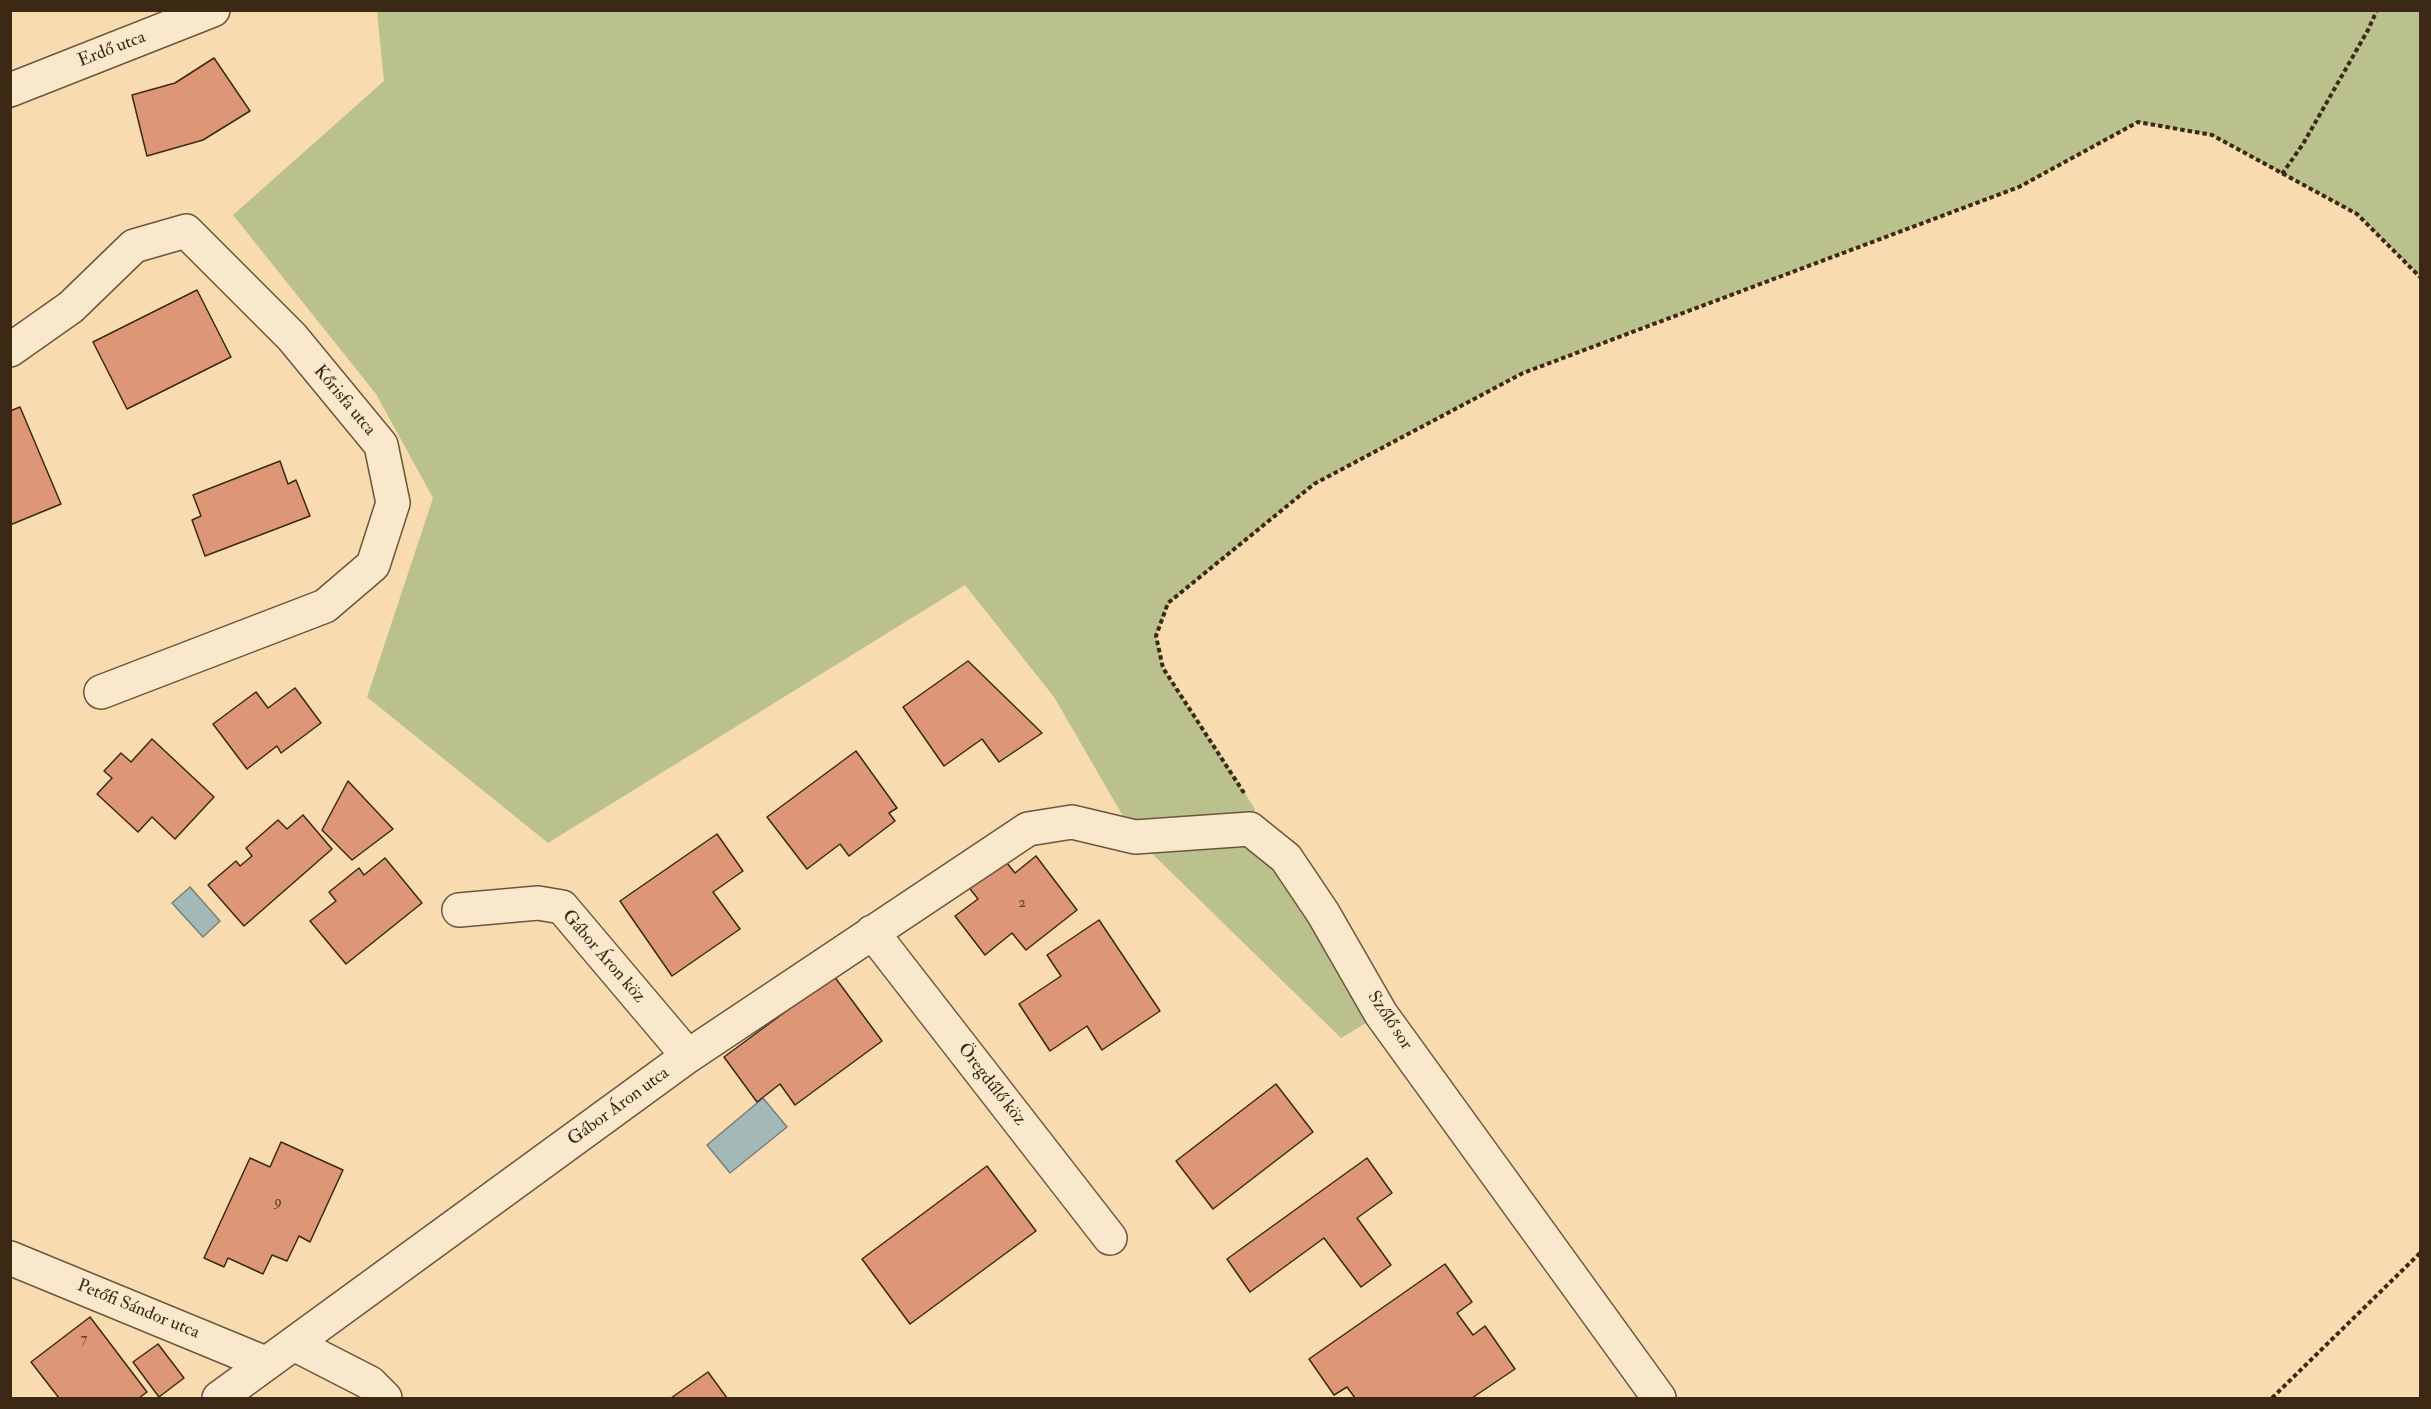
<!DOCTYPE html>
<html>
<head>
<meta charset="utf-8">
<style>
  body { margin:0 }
  #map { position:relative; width:2431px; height:1409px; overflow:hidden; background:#f8dcb0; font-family:"IM FELL Double Pica",serif }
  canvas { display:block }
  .frame { position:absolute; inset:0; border:12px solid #3b2915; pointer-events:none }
</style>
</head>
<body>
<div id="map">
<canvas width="2431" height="1409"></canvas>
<div class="frame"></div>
</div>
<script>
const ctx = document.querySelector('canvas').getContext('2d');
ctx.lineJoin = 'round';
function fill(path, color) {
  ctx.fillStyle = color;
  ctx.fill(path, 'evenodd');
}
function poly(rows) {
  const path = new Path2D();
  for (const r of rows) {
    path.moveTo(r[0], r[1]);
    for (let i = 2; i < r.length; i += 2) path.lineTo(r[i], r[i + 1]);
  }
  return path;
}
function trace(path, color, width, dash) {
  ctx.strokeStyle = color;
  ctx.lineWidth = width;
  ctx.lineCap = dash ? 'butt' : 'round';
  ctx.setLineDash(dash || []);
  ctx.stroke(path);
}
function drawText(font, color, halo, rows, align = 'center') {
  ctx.font = font + ' "IM FELL Double Pica",serif';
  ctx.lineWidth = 5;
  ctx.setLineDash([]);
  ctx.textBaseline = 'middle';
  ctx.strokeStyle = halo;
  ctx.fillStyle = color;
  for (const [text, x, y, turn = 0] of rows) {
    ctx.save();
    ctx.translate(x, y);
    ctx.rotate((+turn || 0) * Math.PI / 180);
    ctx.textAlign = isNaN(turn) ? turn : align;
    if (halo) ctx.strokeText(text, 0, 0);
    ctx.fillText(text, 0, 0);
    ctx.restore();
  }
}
fill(poly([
  [377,11,2420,11,2420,277,2357,214,2212,135,2138,122,2019,187,1522,373,1314,484,1169,603,1156,636,1163,668,1255,809,1250,829,1381,1014,1341,1038,1135,837,1054,697,965,585,548,843,367,697,433,498,376,394,233,215,384,81]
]), '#bbc18d');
const water = poly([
  [190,887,220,921,203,937,172,903,190,887],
  [763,1098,787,1127,730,1173,707,1145,763,1098]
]);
fill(water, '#a2b9b7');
trace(water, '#797f76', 1.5);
const building = poly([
  [214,58,250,111,203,140,147,156,132,95,175,83,214,58],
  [197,290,231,357,127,409,93,342,197,290],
  [20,407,61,504,10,525,10,411,20,407],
  [280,461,288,484,296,480,310,516,205,556,192,520,201,516,193,495,280,461],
  [968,661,1042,733,999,762,982,739,944,766,903,707,968,661],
  [295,688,321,723,281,753,277,746,247,769,213,724,256,692,268,708,295,688],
  [152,739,214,797,175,839,152,817,138,832,97,794,112,778,104,771,121,753,131,762,152,739],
  [856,751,897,808,889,813,895,821,849,856,840,844,807,869,767,817,856,751],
  [348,781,393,829,352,860,322,830,348,781],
  [303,815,332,849,244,926,208,885,236,861,240,866,252,856,246,848,278,820,287,829,303,815],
  [717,834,743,871,713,892,740,929,672,976,620,901,717,834],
  [1036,856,1077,910,1026,950,1012,933,985,955,955,916,978,899,967,885,1003,858,1015,873,1036,856],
  [385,858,422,903,346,964,310,921,336,901,329,892,359,868,364,875,385,858],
  [1099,920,1160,1011,1102,1050,1087,1026,1050,1051,1019,1004,1061,976,1047,955,1099,920],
  [834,976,882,1041,795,1105,780,1084,757,1102,724,1057,834,976],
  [1276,1084,1313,1132,1213,1209,1176,1161,1276,1084],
  [281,1142,343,1170,310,1242,299,1236,287,1261,272,1255,263,1274,228,1258,224,1267,204,1258,250,1158,270,1167,281,1142],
  [1367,1158,1392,1193,1357,1218,1391,1265,1361,1287,1324,1238,1250,1292,1227,1259,1367,1158],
  [987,1166,1036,1231,910,1324,862,1259,987,1166],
  [1445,1264,1472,1302,1457,1313,1473,1335,1485,1326,1515,1369,1472,1398,1355,1398,1347,1387,1334,1395,1309,1359,1445,1264],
  [90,1317,147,1392,139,1398,59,1398,31,1362,90,1317],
  [158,1344,184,1378,159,1397,133,1362,158,1344],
  [708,1372,727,1398,671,1398,708,1372]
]);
fill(building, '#dd9777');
trace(building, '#3b2915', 1.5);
const minor = poly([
  [10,90,213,10],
  [10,350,71,307,134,246,186,231,292,337,381,445,393,503,373,565,325,606,101,692],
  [459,910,538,903,562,907,688,1056],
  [872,932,1110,1238],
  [10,1258,265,1363],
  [294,1344,370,1383,385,1398],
  [219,1398,688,1056,1028,829,1072,822,1135,837,1250,829,1286,858,1323,913,1381,1014,1659,1398]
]);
trace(minor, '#6a563c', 36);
trace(poly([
  [2282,174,2303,144,2368,30,2377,10],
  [1244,793,1163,668,1156,636,1168,603,1314,484,1523,373,2019,187,2138,122,2212,135,2357,214,2420,277],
  [2272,1398,2420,1253]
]), '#3b2915', 4, [4.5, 3]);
trace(minor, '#fae8cc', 33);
drawText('15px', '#64442e', null, [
  ["2",1022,904],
  ["9",278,1203],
  ["7",84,1340]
]);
drawText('18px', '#3b2915', '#fae8cc', [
  ["Erdő utca",112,50,-21],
  ["Kőrisfa utca",344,401,50],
  ["Gábor Áron köz",603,957,49],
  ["Szőlő sor",1389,1021,56],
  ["Öregdűlő köz",991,1085,52],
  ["Gábor Áron utca",619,1107,-36],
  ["Petőfi Sándor utca",138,1310,22]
]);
</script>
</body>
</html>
